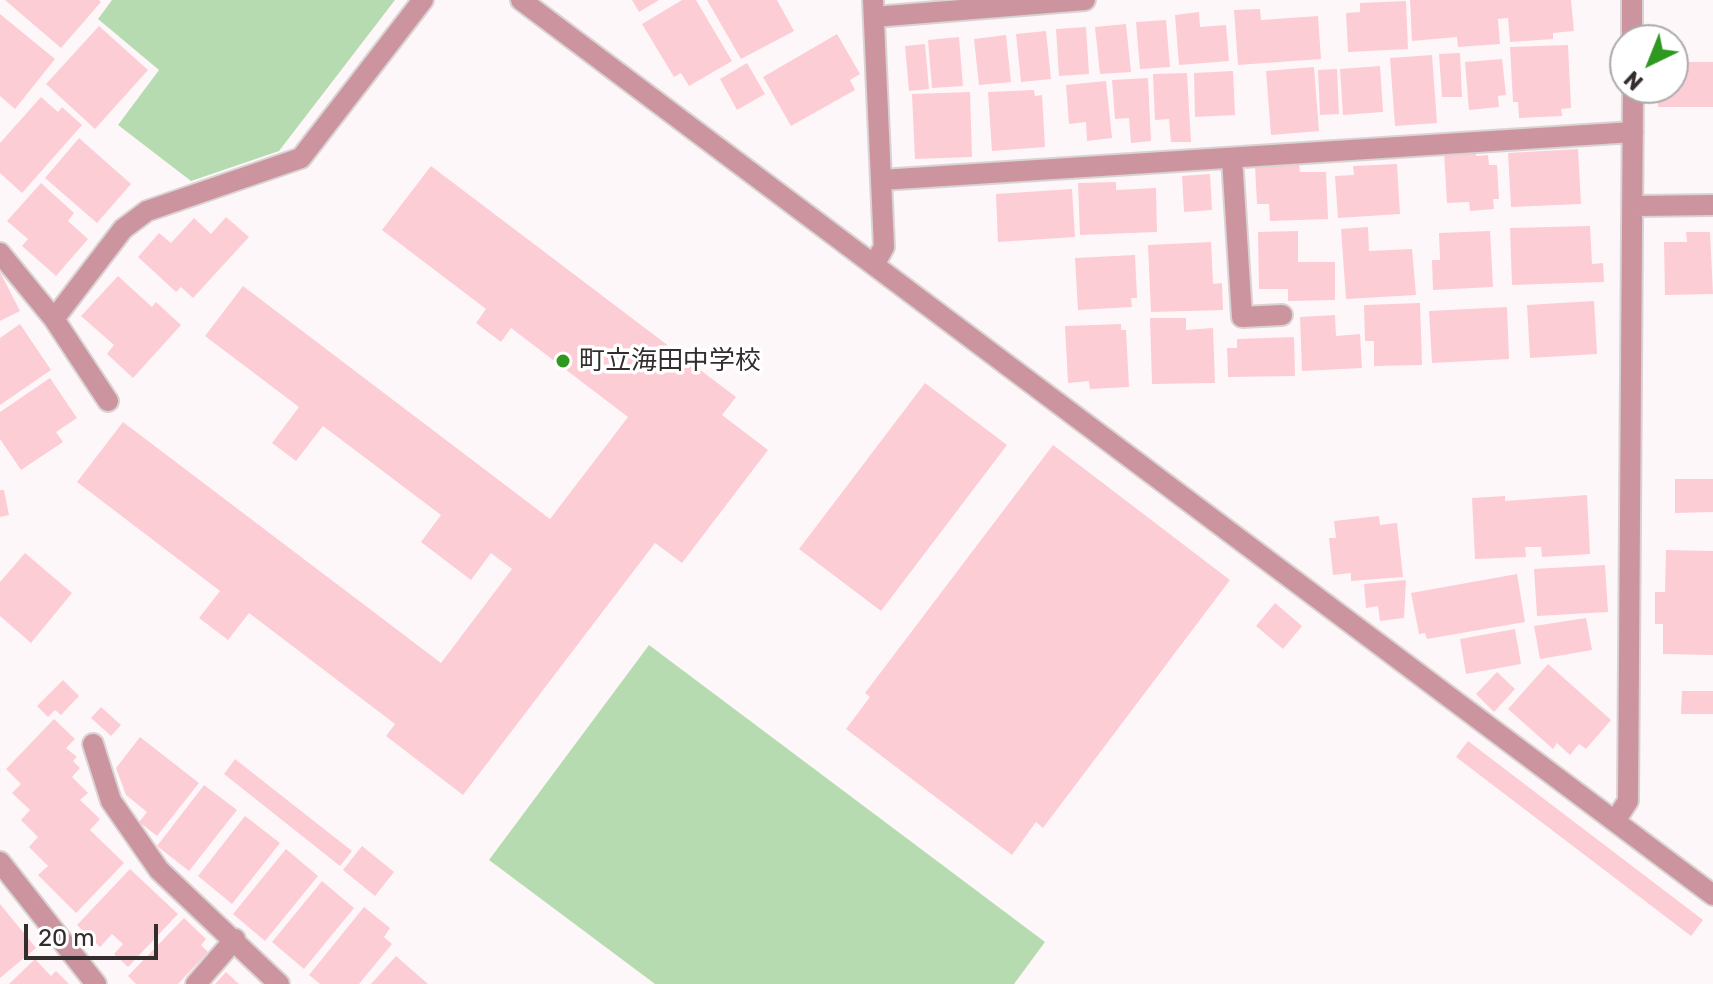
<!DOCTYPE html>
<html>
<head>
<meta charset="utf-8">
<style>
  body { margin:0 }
  #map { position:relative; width:1713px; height:984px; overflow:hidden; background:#fef7f9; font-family:Rubik,sans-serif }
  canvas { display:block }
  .north { position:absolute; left:1609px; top:24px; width:80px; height:80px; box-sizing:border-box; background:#fff; border:2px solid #adabab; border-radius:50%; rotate:223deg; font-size:22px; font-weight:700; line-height:32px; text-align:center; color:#332d2e }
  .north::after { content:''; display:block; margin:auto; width:28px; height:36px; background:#2f9820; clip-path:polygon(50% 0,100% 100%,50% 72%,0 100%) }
  .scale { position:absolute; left:24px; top:924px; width:134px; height:36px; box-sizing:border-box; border:4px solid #332d2e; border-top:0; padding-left:10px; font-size:24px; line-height:28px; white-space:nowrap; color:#332d2e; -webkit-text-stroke:6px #fff; paint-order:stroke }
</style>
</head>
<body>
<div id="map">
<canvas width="1713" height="984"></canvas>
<div class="north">N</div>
<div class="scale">20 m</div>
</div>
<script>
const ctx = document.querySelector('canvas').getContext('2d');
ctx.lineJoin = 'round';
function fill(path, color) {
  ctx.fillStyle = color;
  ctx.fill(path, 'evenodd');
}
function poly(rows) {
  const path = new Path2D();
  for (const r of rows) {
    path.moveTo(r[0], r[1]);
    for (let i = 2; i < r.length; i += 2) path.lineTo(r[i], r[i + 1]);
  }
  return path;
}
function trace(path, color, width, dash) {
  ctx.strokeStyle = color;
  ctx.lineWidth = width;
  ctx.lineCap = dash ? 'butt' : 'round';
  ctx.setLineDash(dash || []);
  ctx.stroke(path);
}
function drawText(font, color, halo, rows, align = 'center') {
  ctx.font = font + ' Rubik,"Noto Sans JP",sans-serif';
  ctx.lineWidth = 7;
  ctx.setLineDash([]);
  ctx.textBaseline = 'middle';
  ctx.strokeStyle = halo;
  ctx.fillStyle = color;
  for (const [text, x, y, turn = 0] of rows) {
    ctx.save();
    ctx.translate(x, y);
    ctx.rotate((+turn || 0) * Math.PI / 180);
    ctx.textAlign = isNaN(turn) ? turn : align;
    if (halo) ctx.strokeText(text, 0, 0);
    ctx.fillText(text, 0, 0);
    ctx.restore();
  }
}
fill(poly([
  [112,0,395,0,279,151,191,181,118,125,159,70,98,19],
  [649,645,1045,942,1014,984,655,984,489,860]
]), '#b7dbb1');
fill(poly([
  [5,0,99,0,101,2,61,48],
  [632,0,659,0,639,12],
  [682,0,696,0,732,61,689,86,681,73,674,77,642,24],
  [707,0,777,0,794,31,741,59],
  [1410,0,1571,0,1574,31,1553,33,1553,39,1510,42,1508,18,1498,19,1500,44,1458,47,1457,37,1412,41],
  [1406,1,1408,49,1348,52,1346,13,1360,12,1360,3],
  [1260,9,1261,20,1318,16,1321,59,1238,65,1234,10],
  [1199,12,1200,27,1226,25,1229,61,1179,65,1175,15],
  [0,14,55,59,15,109,0,96],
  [1166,20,1170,67,1140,69,1136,22],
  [1126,24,1131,72,1100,74,1095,27],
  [99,26,148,70,95,129,46,84],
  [1086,27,1089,74,1059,76,1056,29],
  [1046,31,1051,79,1021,82,1016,34],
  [837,34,860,74,850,80,855,90,791,126,763,77],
  [1006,35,1011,82,979,85,974,39],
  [959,37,963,86,932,88,928,40],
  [925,44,929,89,909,91,905,46],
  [1568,45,1571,108,1561,109,1562,116,1519,118,1518,102,1513,102,1510,47],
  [1460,53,1462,97,1442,97,1439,54],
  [1432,55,1437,123,1395,126,1390,58],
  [1502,59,1506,95,1498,96,1499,107,1469,110,1465,62],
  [1673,62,1713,62,1713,107,1658,107,1658,88,1673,88],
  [747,63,765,94,737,110,720,79],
  [1380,66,1383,112,1343,115,1340,69],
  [1314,67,1319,131,1271,135,1266,71],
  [1337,69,1339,114,1320,115,1318,70],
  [1233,71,1235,115,1195,117,1194,73],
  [1187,73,1191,142,1171,142,1169,119,1155,120,1153,74],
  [1148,78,1151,141,1131,143,1129,118,1115,119,1112,80],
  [1106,81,1112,138,1087,141,1086,122,1069,124,1066,85],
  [1034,90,1035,96,1042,95,1045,147,992,151,988,92],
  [970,92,972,157,915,159,912,94],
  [41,97,58,112,62,107,82,125,22,193,0,173,0,143],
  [79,138,131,184,97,223,45,178],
  [1578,149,1581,204,1511,207,1508,153],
  [1476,151,1476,156,1488,155,1489,165,1497,165,1499,199,1493,199,1494,209,1470,211,1469,202,1447,203,1444,152],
  [1299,164,1300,172,1326,172,1328,219,1270,221,1269,204,1257,204,1255,166],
  [1397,164,1400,214,1338,218,1335,176,1354,175,1353,166],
  [431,166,736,397,722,415,768,450,682,563,655,543,463,795,386,736,395,724,249,613,228,640,199,618,220,591,77,482,123,422,441,663,512,569,491,553,471,580,421,542,441,515,323,426,296,461,272,443,299,407,205,336,243,286,550,519,628,417,511,328,501,342,476,323,486,309,382,230],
  [1210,174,1212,210,1184,212,1182,176],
  [1116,182,1116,190,1156,188,1157,232,1080,235,1078,183],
  [41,183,74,213,68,221,88,239,56,276,22,246,28,239,7,221],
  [1072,189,1075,237,998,242,996,194],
  [226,217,249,237,193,298,181,287,176,292,138,257,159,233,171,243,194,218,211,234],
  [1590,226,1592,264,1603,263,1604,282,1512,285,1510,228],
  [1368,227,1369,251,1412,249,1416,295,1346,299,1341,229],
  [1298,231,1298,262,1335,262,1335,300,1288,301,1288,289,1259,289,1258,232],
  [1490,231,1493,287,1433,290,1432,260,1440,260,1439,233],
  [1686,232,1710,232,1713,294,1665,295,1664,242,1687,242],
  [1211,242,1213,284,1222,283,1223,310,1151,312,1148,245],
  [1135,255,1137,298,1131,298,1132,307,1078,310,1075,258],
  [0,272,20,311,0,321],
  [118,276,152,307,156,302,181,325,133,378,107,354,114,345,81,316],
  [1594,301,1597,354,1530,358,1527,305],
  [1420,303,1422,365,1374,366,1374,341,1365,341,1364,305],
  [1507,307,1509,359,1432,363,1429,311],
  [1335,315,1336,336,1360,334,1362,368,1302,371,1300,317],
  [1150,318,1186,318,1186,330,1213,328,1215,383,1152,384],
  [20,324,51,370,0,405,0,338],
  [1121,324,1121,330,1126,330,1129,387,1090,389,1089,381,1068,383,1065,326],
  [1294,337,1295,376,1228,377,1227,348,1237,348,1237,339],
  [50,378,77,418,56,432,63,442,21,470,0,439,0,412],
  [925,383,1007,445,881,611,799,549],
  [1053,445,1230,580,1043,828,1036,822,1012,855,846,729,870,697,865,693],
  [1675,479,1713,479,1713,512,1675,513],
  [0,490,4,490,9,515,0,517],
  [1587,495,1590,554,1542,557,1541,547,1525,547,1526,557,1475,559,1472,498,1505,496,1505,501],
  [1379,516,1380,525,1397,523,1403,577,1351,581,1351,573,1333,575,1329,538,1336,538,1334,521],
  [1666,550,1713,551,1713,655,1663,654,1663,624,1655,624,1655,592,1665,592],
  [25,553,72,593,31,643,0,616,0,582],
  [1605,565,1608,612,1537,616,1534,569],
  [1517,574,1525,622,1427,639,1425,633,1419,634,1411,593],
  [1406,580,1404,618,1380,621,1378,606,1366,608,1364,584],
  [1275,603,1302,626,1283,649,1256,626],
  [1586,618,1592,650,1540,659,1534,626],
  [1515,629,1521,664,1466,674,1460,639],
  [1548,664,1611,720,1586,749,1579,744,1570,755,1557,743,1553,749,1508,709],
  [1497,672,1515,689,1494,712,1476,694],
  [63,680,79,696,61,715,55,710,48,717,37,706],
  [1682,691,1713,691,1713,714,1681,714],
  [101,707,121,725,111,736,91,718],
  [54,719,75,739,66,748,77,757,73,761,80,768,72,777,88,793,80,800,100,819,90,830,124,863,76,913,38,875,48,866,29,847,38,837,21,820,30,810,12,793,21,784,6,769],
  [140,737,199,783,157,836,139,822,147,812,126,795,116,768],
  [1468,741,1703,920,1691,936,1456,757],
  [235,759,352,851,340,866,224,774],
  [204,785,237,810,189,871,157,846],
  [245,816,280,843,232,904,198,876],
  [362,846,394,872,375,896,343,870],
  [286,849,318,876,265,941,233,914],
  [130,869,178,914,128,967,114,954,123,944,112,934,100,947,77,925],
  [322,881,354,908,304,969,272,942],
  [0,904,36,948,0,978],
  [364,907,390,928,384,937,392,944,359,984,320,984,309,975],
  [184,918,206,939,201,945,208,952,178,984,136,984,128,976],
  [396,956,428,984,371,984],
  [35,959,51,976,56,971,69,984,9,984],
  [226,972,239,984,215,984]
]), '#fdcdd6');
const minor = poly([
  [521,0,1713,895],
  [873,0,884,247,875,263],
  [1632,0,1632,40],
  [874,17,1085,0],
  [1232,158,1242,317,1282,315],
  [881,180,1633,132],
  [1635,206,1713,205],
  [0,253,54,319,108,401],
  [54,319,123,229,147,211,301,158,423,0],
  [93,744,111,801,159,870,279,984],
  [1615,821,1628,801,1633,88],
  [0,862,96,984],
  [196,984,235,939]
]);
trace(minor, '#d9d3d4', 24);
trace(minor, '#cc949f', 20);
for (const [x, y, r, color] of [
  [563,361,8,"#2f9820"]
]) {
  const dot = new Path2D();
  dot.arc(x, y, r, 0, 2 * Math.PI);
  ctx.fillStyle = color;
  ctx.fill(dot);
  trace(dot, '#fff', 3);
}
drawText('26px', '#332d2e', '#fff', [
  ["町立海田中学校",579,361]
], 'left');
</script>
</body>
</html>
